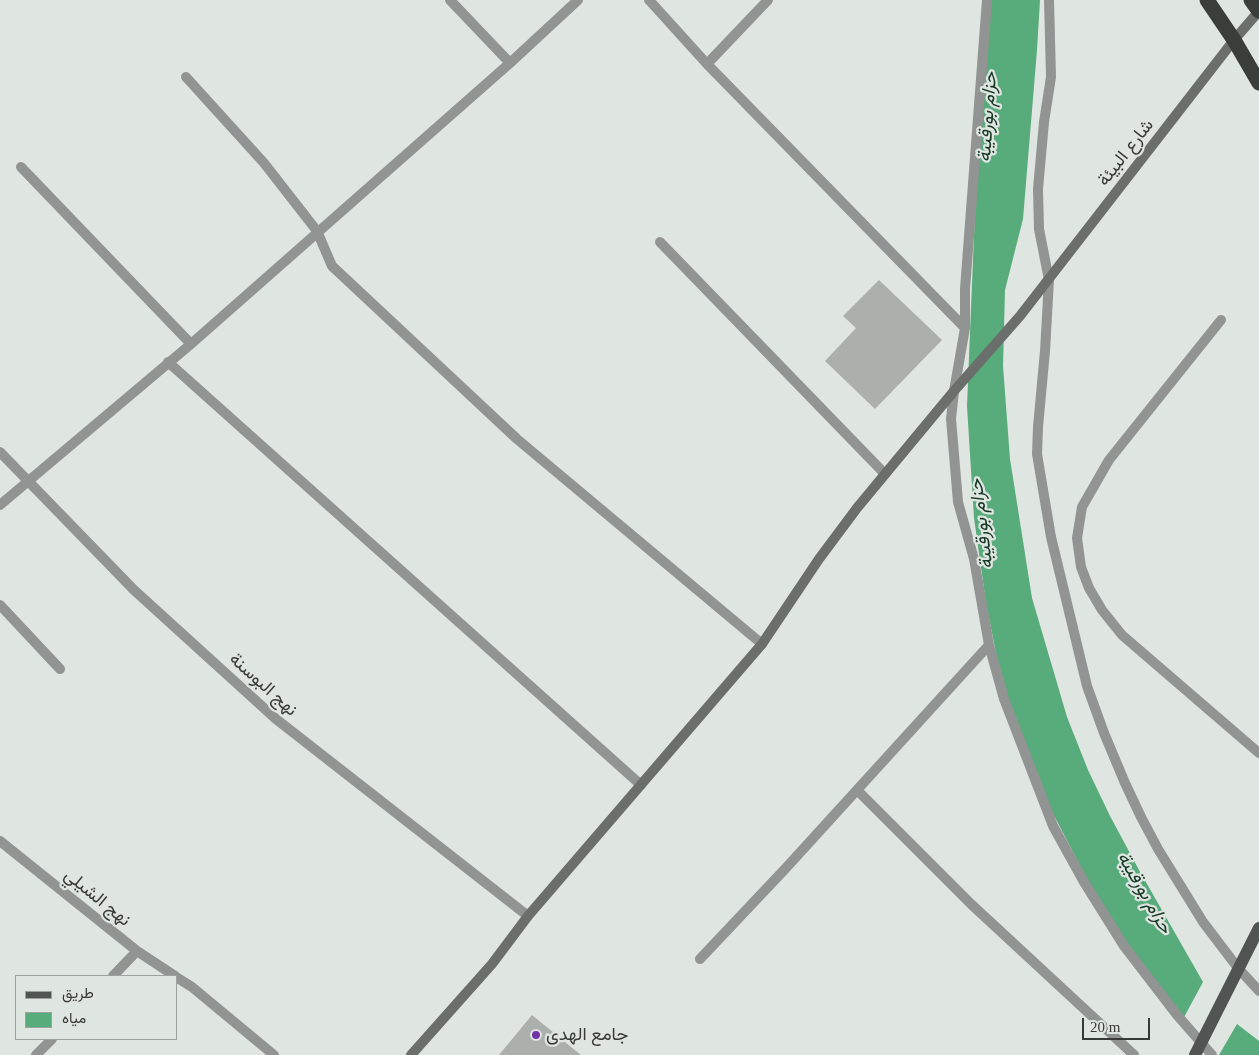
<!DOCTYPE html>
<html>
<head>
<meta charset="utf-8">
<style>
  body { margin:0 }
  #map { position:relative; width:1259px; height:1055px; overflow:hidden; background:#dfe5e1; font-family:"Times New Roman",Vazirmatn,serif }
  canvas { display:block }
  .legend { position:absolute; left:15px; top:975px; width:162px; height:65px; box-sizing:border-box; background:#dfe5e1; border:1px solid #9ca19e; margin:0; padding:6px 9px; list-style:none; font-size:15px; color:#383a39 }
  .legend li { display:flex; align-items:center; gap:10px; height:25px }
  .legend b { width:25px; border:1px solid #9ca19e }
  .scale { position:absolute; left:1082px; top:1018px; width:68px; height:22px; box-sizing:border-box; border:2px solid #383a39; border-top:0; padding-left:6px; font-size:15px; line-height:18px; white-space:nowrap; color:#383a39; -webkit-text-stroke:4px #dfe5e1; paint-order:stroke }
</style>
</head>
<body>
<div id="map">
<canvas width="1259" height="1055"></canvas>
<ul class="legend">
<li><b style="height:6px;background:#505452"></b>طريق</li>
<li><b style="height:14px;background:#58ab7a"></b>مياه</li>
</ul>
<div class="scale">20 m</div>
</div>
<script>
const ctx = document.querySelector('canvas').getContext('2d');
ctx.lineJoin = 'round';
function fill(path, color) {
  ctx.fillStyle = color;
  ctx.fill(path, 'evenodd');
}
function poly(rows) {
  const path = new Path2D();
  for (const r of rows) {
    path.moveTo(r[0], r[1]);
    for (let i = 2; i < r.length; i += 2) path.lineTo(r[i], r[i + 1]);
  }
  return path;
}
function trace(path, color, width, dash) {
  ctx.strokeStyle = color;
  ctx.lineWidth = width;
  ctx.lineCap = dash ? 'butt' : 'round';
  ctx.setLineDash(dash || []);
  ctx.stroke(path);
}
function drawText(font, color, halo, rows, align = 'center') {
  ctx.font = font + ' "Times New Roman",Vazirmatn,serif';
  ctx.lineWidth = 4.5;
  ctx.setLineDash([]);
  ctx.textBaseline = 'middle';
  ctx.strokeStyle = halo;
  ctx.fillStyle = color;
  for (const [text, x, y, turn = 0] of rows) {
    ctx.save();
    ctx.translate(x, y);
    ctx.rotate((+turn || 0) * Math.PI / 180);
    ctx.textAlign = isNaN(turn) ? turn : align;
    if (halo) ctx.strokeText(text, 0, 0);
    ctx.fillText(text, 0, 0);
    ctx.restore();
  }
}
fill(poly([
  [991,0,1040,0,1037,50,1023,219,1005,290,1003,366,1010,459,1032,598,1067,717,1088,770,1110,816,1139,870,1203,982,1183,1019,1131,950,1088,881,1048,804,1016,724,998,663,986,603,974,518,967,406,975,211],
  [1237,1024,1259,1041,1259,1055,1219,1055]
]), '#58ab7a');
fill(poly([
  [879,280,942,340,875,409,825,361,856,328,843,316],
  [532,1015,581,1055,499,1055]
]), '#abb0ad');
trace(poly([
  [450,0,510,63],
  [649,0,707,64,965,328],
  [987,0,965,289,965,328,954,391,951,419,958,502,974,559,989,645,1004,699,1053,826,1084,882,1124,946,1177,1015,1212,1055],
  [1049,0,1051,77,1044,122,1038,189,1039,229,1049,280,1045,351,1038,427,1037,454,1051,537,1087,686,1104,733,1125,783,1141,817,1158,849,1203,922,1238,968,1259,991],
  [707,64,768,0],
  [186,77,264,163,317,231,332,266,517,439,762,644],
  [21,167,191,344],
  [660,242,885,474],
  [1221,320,1109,460,1082,507,1077,538,1081,567,1089,588,1102,610,1122,635,1259,753],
  [168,362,641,785],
  [0,452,134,590,276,719,528,916],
  [0,505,191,344,510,63,578,0],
  [0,605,60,669],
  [857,790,971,904,1134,1055],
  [0,841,137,951,175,976],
  [700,959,785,869,989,645],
  [113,976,137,951],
  [176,977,192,987,274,1055],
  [36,1055,52,1039]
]), '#929493', 10);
trace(poly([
  [411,1055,492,964,528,916,762,644,819,559,857,508,954,391,1020,316,1234,40,1259,11]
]), '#6b6f6c', 10);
trace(poly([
  [1195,1055,1259,928]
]), '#505452', 12);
trace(poly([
  [1207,0,1234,40,1259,83],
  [1251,0,1259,11]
]), '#3a3e3b', 15);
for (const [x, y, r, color] of [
  [536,1035,5,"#7433a8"]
]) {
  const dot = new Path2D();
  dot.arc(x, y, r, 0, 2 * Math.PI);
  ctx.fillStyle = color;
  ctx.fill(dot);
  trace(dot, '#dfe5e1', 2);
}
drawText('18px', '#383a39', '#dfe5e1', [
  ["شارع البيئة",1126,153,-52],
  ["نهج البوسنة",263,685,42],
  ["نهج الشيلي",97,898,39]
]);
drawText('18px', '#383a39', '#dfe5e1', [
  ["جامع الهدى",546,1035]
], 'left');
drawText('italic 19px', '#163a25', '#dfe5e1', [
  ["حزام بورقيبة",988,117,-86],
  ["حزام بورقيبة",982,524,-97],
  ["حزام بورقيبة",1144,893,60]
]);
</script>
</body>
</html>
